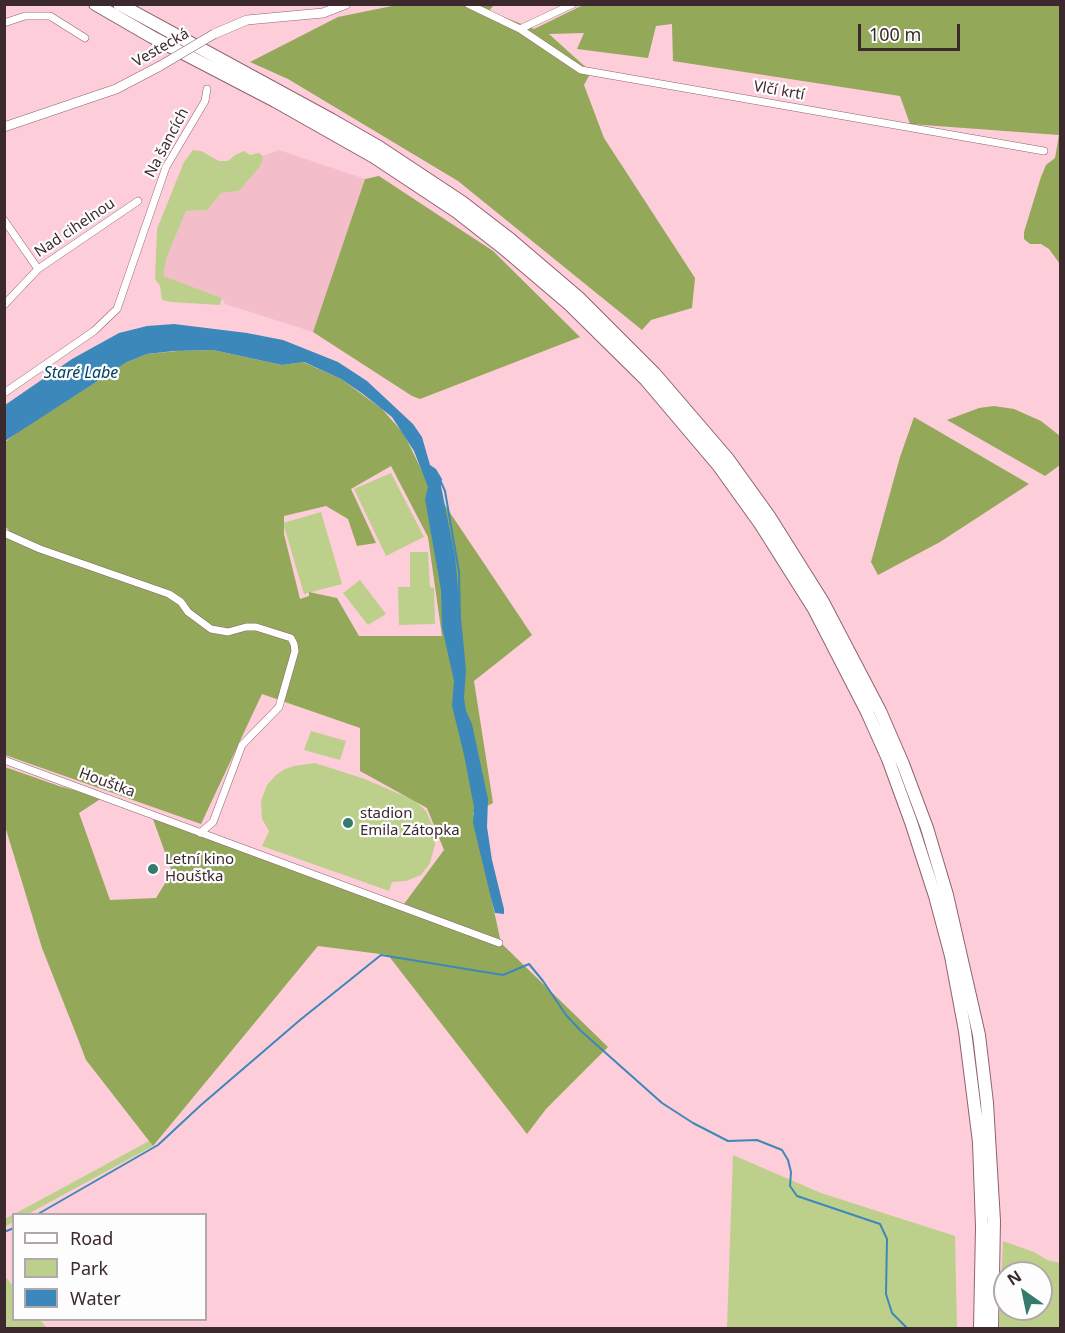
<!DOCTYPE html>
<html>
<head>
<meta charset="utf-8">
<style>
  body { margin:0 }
  #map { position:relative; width:1065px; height:1333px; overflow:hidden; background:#fecdda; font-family:"Noto Sans",sans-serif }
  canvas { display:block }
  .frame { position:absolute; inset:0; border:6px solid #3c292e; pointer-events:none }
  .legend { position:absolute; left:12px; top:1213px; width:195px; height:108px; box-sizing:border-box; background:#fdfdfd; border:2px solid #b0a8aa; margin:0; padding:8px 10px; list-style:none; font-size:18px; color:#3c292e }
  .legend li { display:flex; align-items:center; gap:12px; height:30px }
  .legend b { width:30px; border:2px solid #b0a8aa }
  .north { position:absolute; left:993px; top:1261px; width:60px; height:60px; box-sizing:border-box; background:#fdfdfd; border:2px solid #b0a8aa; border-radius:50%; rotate:327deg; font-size:16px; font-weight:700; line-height:24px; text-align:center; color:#3c292e }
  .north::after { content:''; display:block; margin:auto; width:21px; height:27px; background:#357a6f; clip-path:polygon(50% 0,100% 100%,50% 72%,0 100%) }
  .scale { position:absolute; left:858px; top:24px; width:102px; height:27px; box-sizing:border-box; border:3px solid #3c292e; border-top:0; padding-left:8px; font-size:18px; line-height:21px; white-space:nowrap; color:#3c292e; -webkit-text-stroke:4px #fdfdfd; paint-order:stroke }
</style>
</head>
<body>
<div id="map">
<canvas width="1065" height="1333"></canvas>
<div class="frame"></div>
<ul class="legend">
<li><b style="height:8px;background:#fff"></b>Road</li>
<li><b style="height:16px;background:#bdd08b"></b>Park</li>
<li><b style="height:16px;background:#3d88ba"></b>Water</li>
</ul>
<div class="north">N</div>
<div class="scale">100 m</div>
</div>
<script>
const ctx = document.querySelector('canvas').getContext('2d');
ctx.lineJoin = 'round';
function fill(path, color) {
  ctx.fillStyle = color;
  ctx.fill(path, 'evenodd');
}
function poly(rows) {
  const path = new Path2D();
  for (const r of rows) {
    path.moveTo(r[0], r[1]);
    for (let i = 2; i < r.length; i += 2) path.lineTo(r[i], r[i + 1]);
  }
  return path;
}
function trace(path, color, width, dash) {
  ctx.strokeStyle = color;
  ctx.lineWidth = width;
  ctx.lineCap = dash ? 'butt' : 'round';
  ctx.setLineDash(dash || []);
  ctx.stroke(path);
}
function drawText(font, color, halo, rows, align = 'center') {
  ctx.font = font + ' "Noto Sans",sans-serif';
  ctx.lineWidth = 4.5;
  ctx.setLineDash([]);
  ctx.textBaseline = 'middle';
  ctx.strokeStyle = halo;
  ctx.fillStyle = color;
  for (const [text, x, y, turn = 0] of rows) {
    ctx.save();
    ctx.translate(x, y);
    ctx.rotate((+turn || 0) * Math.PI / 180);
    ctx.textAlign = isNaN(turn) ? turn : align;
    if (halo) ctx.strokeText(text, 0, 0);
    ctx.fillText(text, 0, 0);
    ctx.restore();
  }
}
fill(poly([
  [279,150,365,179,313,332,225,304,222,298,162,276,168,255,186,211,207,210,221,193,239,191,259,168,262,162,263,156]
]), '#f3bdca');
fill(poly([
  [193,150,201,151,219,161,228,161,235,155,244,151,250,155,259,153,263,156,262,162,259,168,239,191,221,193,207,210,186,211,167,257,163,276,222,298,220,305,171,302,162,300,160,286,155,279,157,229,184,162],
  [391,473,424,537,386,556,354,489],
  [321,512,342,584,304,594,283,523],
  [410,552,428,552,430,587,434,588,435,624,399,625,398,587,410,587],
  [360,580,386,614,368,625,343,593],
  [311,731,346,741,340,760,304,750],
  [315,763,365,779,397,793,414,800,426,811,433,827,435,845,430,863,421,875,406,881,392,882,389,891,262,846,269,831,262,819,261,801,267,785,276,775,285,769,294,766],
  [149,1141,153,1146,28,1214,14,1214,13,1222,5,1227,5,1219],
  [733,1155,821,1193,955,1236,957,1328,727,1328],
  [1003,1241,1034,1252,1047,1260,1060,1263,1060,1328,999,1328],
  [1005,1273,1041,1273,1041,1309,1005,1309],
  [4,1275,13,1286,14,1320,40,1320,47,1328,5,1328]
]), '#bdd08b');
fill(poly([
  [585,4,1060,5,1060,264,1049,249,1041,244,1030,244,1024,239,1024,232,1041,177,1046,165,1055,158,1059,135,910,124,900,96,673,61,672,24,656,26,648,58,577,49,584,33,549,34,591,72,584,85,604,138,695,278,692,308,651,320,642,330,458,181,288,79,250,62,338,17,397,5,494,5,489,11,534,29],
  [379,176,493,251,580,337,420,399,412,396,313,332,365,179],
  [213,350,282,365,303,362,341,379,382,409,404,434,422,471,532,635,474,681,493,803,473,813,501,943,608,1047,546,1109,527,1134,388,955,318,946,153,1146,86,1060,78,1039,42,948,5,826,5,767,59,786,102,798,79,813,110,900,156,898,172,872,153,819,404,904,444,850,427,808,360,771,360,728,262,694,201,824,5,755,4,537,9,530,5,527,5,442,18,432,127,362,147,354,178,351],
  [391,466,428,537,442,636,359,636,337,598,309,592,309,596,300,599,284,534,284,516,326,506,348,519,357,546,376,543,351,489],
  [994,406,1014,409,1041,421,1060,436,1060,465,1045,476,947,420,979,408],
  [914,417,1029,484,940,542,878,575,871,562,900,457]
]), '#93a859');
fill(poly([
  [174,324,247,333,283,340,338,362,367,381,413,424,422,437,430,465,436,469,442,479,441,486,455,556,466,670,464,698,466,711,472,724,488,799,487,827,492,860,504,909,504,914,495,913,491,898,473,823,474,807,464,755,452,706,454,681,442,627,441,590,425,499,428,487,414,451,392,417,363,394,341,379,304,362,282,365,213,350,174,351,147,354,127,362,5,441,5,405,72,359,119,333,147,326]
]), '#3d88ba');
trace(poly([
  [441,482,445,491,459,572,460,618],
  [38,1214,158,1145,201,1105,300,1020,381,955,503,975,529,964,543,981,566,1015,581,1031,662,1103,693,1123,728,1141,757,1140,782,1150,788,1160,791,1172,790,1186,797,1196,880,1224,887,1239,886,1294,892,1313,907,1328],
  [4,1232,14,1228]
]), '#3d88ba', 2);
const street = poly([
  [468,4,520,29,581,70,1044,151],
  [4,23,25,16,50,16,85,38],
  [520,29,573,4],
  [4,220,38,269],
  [4,305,38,269,138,201],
  [4,393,94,331,117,309,166,167,205,101,207,89],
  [4,533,40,549,169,594,181,602,188,612,211,629,228,632,246,627,256,627,291,638,294,644,295,651,279,707,242,745,213,822,200,833],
  [4,760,499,943]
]);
const secondary = poly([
  [214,34,247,20,323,13,346,4],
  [4,127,116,89,160,66]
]);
const highway = poly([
  [95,4,152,37,275,101,374,157,457,212,503,248,570,305,646,380,718,465,761,525,814,609,867,712,888,759,911,822,935,896,951,956,965,1031,979,1142,982,1227,980,1328],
  [119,4,332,120,379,147,462,202,510,239,578,297,655,374,728,459,769,516,823,602,880,711,903,764,927,828,947,895,979,1035,987,1103,994,1221,992,1328]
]);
trace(street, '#8e636f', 8);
trace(secondary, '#8e636f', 10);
trace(highway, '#8e636f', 14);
trace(street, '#fff', 7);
trace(secondary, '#fff', 9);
trace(highway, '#fff', 12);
const secondaryBridge = poly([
  [160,66,214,34]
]);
trace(secondaryBridge, '#8e636f', 10, []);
trace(secondaryBridge, '#fff', 9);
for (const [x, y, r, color] of [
  [348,823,6,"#357a6f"],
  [153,869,6,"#357a6f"]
]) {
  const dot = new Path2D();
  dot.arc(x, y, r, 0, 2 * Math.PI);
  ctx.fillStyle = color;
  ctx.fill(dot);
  trace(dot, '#fdfdfd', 2);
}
drawText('15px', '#3c292e', '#fdfdfd', [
  ["Vestecká",161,48,-30],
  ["Vlčí krtí",779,91,10],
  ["Na šancích",167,143,-62],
  ["Nad cihelnou",75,228,-34],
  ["Houštka",107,783,20]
]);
drawText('15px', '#3c292e', '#fdfdfd', [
  ["stadion",360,814],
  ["Emila Zátopka",360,831],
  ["Letní kino",165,860],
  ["Houšťka",165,877]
], 'left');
drawText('italic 16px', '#024062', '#fdfdfd', [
  ["Staré Labe",81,373]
]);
</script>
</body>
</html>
